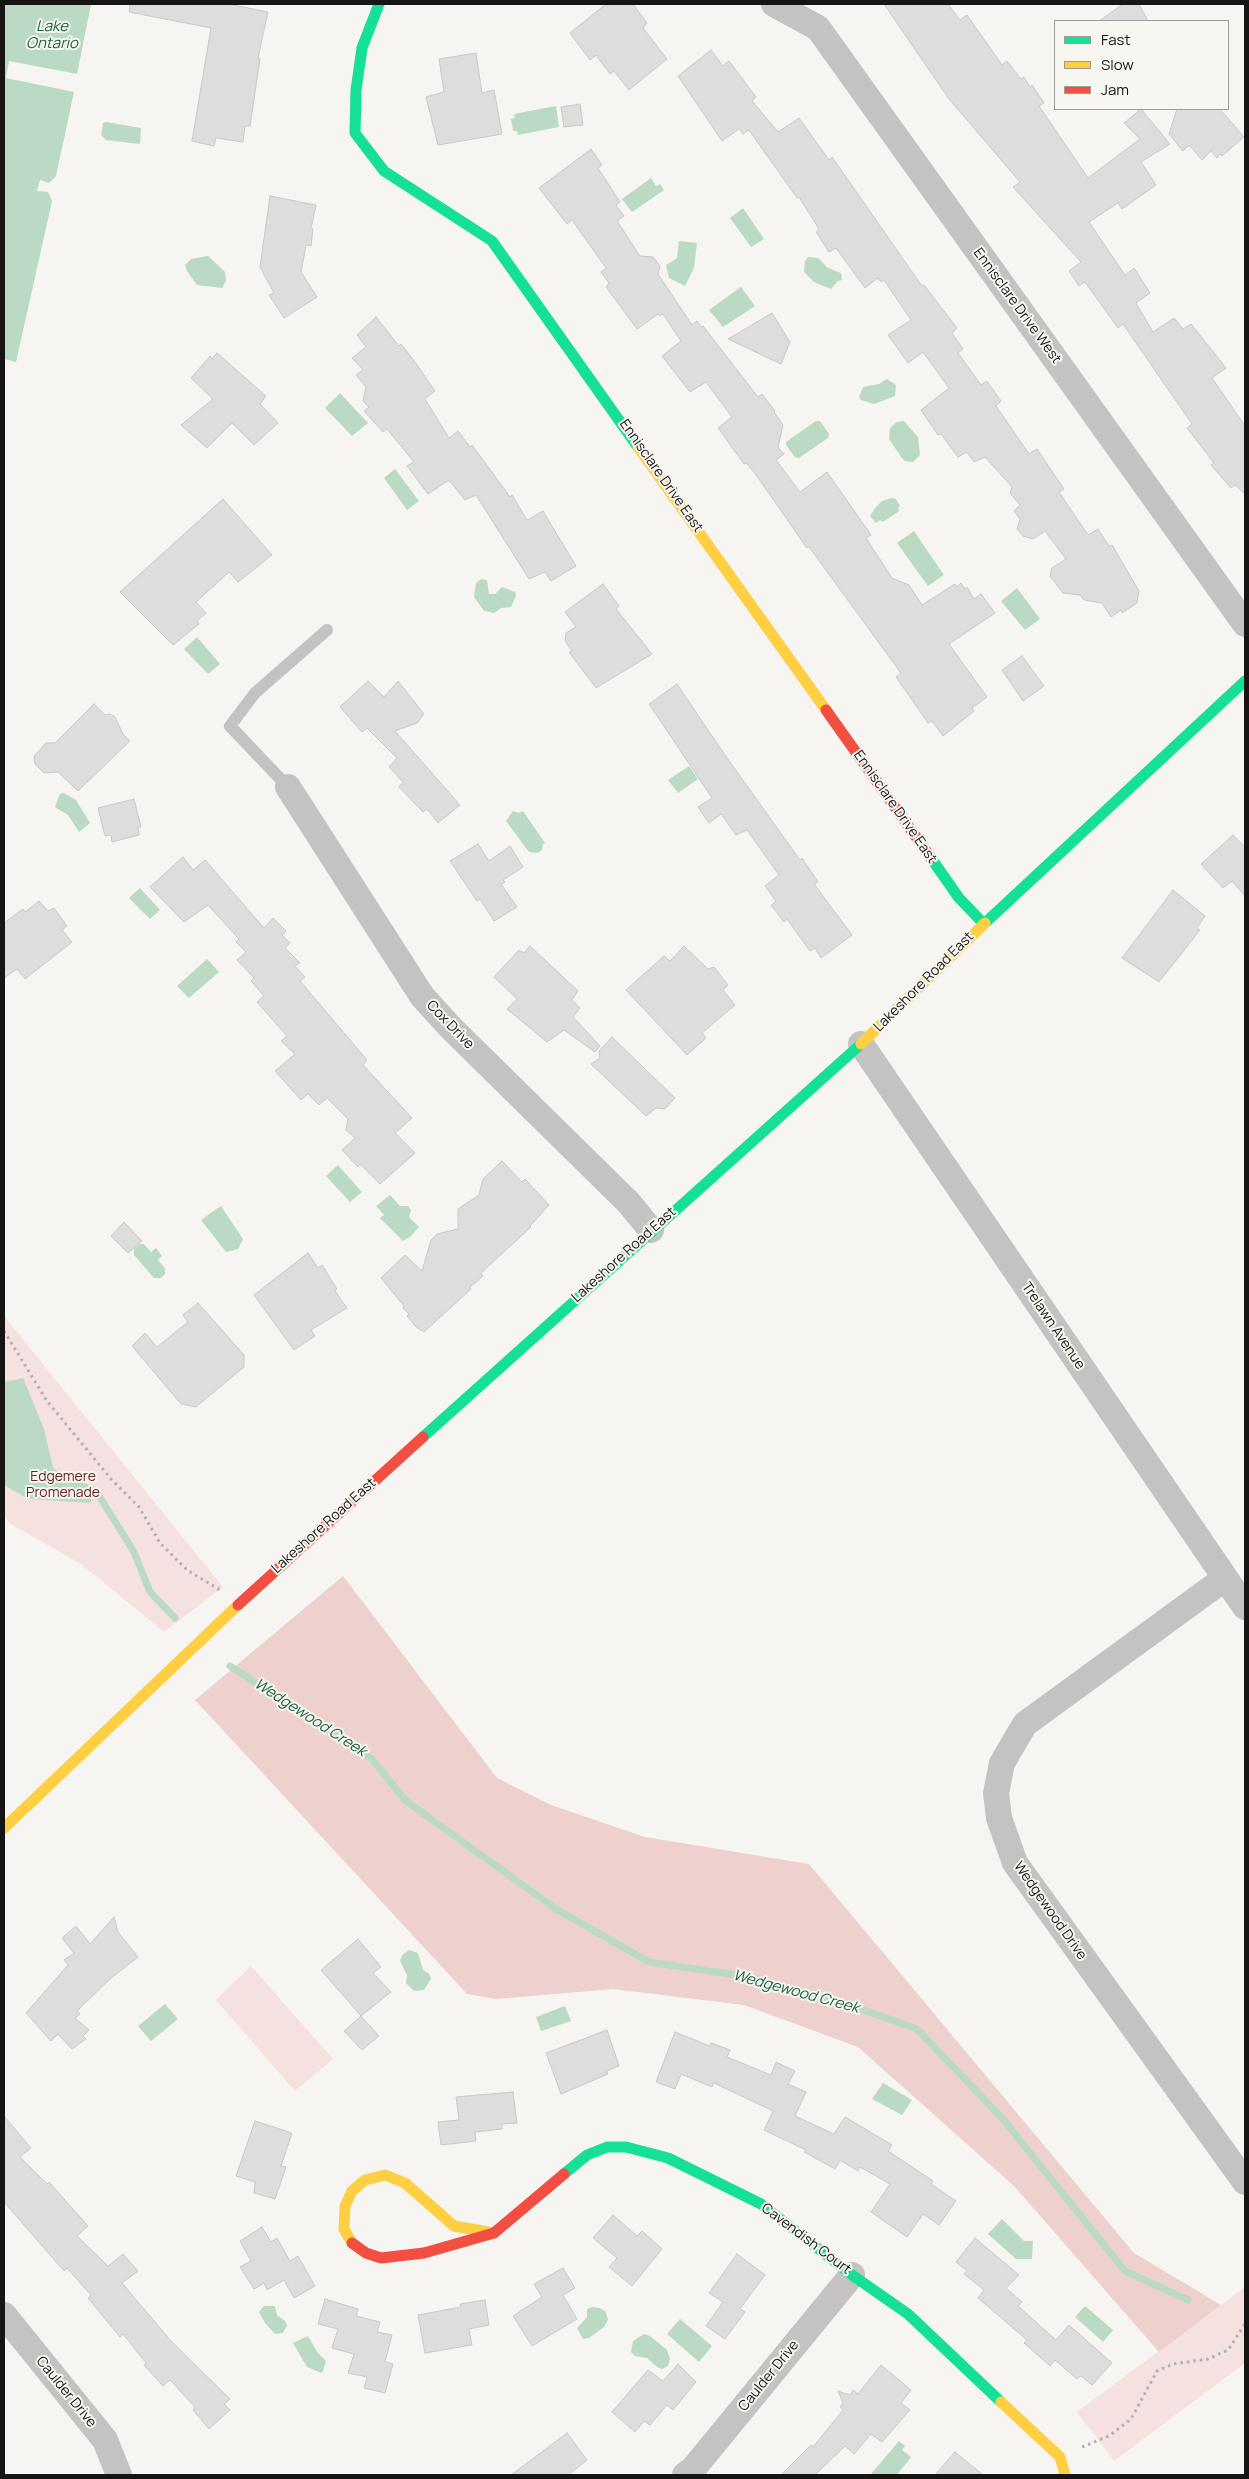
<!DOCTYPE html>
<html>
<head>
<meta charset="utf-8">
<style>
	body { margin:0 }
	#map { position:relative; width:1249px; height:2479px; overflow:hidden; background:#f6f5f2; font-family:Manrope,sans-serif }
	canvas { display:block }
	.frame { position:absolute; inset:0; border:5px solid #161513; pointer-events:none }
	.legend { position:absolute; left:1054px; top:20px; width:175px; height:90px; box-sizing:border-box; background:#f8f6f0; border:1px solid #9e9c98; margin:0; padding:6px 9px; list-style:none; font-size:15px; color:#161513 }
	.legend li { display:flex; align-items:center; gap:10px; height:25px }
	.legend b { width:25px; border:1px solid #9e9c98 }
</style>
</head>
<body>
<div id="map">
<canvas width="1249" height="2479"></canvas>
<div class="frame"></div>
<ul class="legend">
<li><b style="height:6px;background:#16e098"></b>Fast</li>
<li><b style="height:6px;background:#ffcf43"></b>Slow</li>
<li><b style="height:6px;background:#f24e42"></b>Jam</li>
</ul>
</div>
<script>
const context = document.querySelector('canvas').getContext('2d');
context.lineJoin = 'round';
function fillPath(path, color) {
  context.fillStyle = color;
  context.fill(path, 'evenodd');
}
function toPath(rows) {
  const path = new Path2D();
  for (const r of rows) {
    path.moveTo(r[0], r[1]);
    for (let i = 2; i < r.length; i += 2) path.lineTo(r[i], r[i + 1]);
  }
  return path;
}
function stroke(path, color, width, dash) {
  context.strokeStyle = color;
  context.lineWidth = width;
  context.lineCap = dash ? 'butt' : 'round';
  context.setLineDash(dash || []);
  context.stroke(path);
}
function write(font, color, halo, rows, align = 'center') {
  context.font = font + ' Manrope,sans-serif';
  context.lineWidth = 4;
  context.setLineDash([]);
  context.textBaseline = 'middle';
  context.strokeStyle = halo;
  context.fillStyle = color;
  for (const [text, x, y, turn = 0] of rows) {
    context.save();
    context.translate(x, y);
    context.rotate((+turn || 0) * Math.PI / 180);
    context.textAlign = isNaN(turn) ? turn : align;
    if (halo) context.strokeText(text, 0, 0);
    context.fillText(text, 0, 0);
    context.restore();
  }
}
fillPath(toPath([
	[4,1316,223,1587,164,1632,81,1564,9,1523,4,1515],
	[251,1966,333,2059,295,2091,216,2000],
	[1245,2287,1245,2363,1114,2461,1077,2412]
]), '#f5e2e0');
fillPath(toPath([
	[343,1576,497,1778,551,1805,645,1837,809,1864,1134,2253,1221,2305,1159,2352,1014,2186,858,2047,744,2005,613,1989,496,1999,467,1994,195,1700]
]), '#eed1ce');
fillPath(toPath([
	[4,4,91,4,77,74,9,61,6,78,74,92,56,176,49,183,40,180,37,191,48,192,52,201,16,362,4,359],
	[556,106,559,127,518,135,517,131,513,131,511,119,515,118,514,114],
	[106,122,141,128,140,144,106,140,101,135,103,123],
	[651,178,656,186,660,184,664,190,632,212,622,199],
	[743,208,764,239,751,247,730,218],
	[679,241,697,243,694,268,685,286,669,278,666,265,677,258],
	[208,256,225,272,226,281,222,288,197,285,187,271,185,265,191,259],
	[808,257,818,258,828,268,841,273,842,280,838,281,831,289,814,282,804,272,805,261],
	[741,287,755,306,723,327,709,310],
	[887,379,896,385,895,396,874,404,861,400,859,397,863,387,879,384],
	[340,393,368,423,352,436,325,408],
	[816,421,820,421,829,434,828,438,799,458,795,457,786,445,786,442],
	[904,421,918,437,920,455,913,462,905,461,902,458,889,439,890,428,897,422],
	[395,469,419,501,407,510,384,478],
	[892,498,896,499,900,506,898,508,899,511,883,522,880,520,876,523,870,516,875,508,882,501],
	[914,531,944,575,928,586,897,543],
	[481,579,487,580,489,594,495,594,502,587,515,592,516,596,511,607,501,608,494,613,484,611,474,597,476,583],
	[1017,588,1040,619,1025,630,1001,601],
	[197,637,220,664,208,674,184,649],
	[689,766,698,779,678,793,668,780],
	[64,793,76,800,90,823,79,832,68,815,55,807,60,794],
	[513,811,519,813,523,811,545,843,543,844,542,850,537,853,529,852,506,821],
	[140,888,160,910,150,919,129,898],
	[207,959,219,972,189,998,177,986],
	[338,1165,362,1192,350,1202,326,1176],
	[390,1195,400,1206,408,1206,411,1210,409,1217,419,1227,410,1237,403,1241,380,1218,384,1215,376,1206],
	[221,1206,243,1239,238,1249,226,1252,201,1220],
	[139,1244,144,1244,151,1252,156,1248,162,1256,158,1260,165,1268,165,1274,161,1278,154,1278,134,1255,134,1249],
	[23,1378,44,1429,53,1468,70,1478,98,1488,90,1503,28,1499,4,1485,4,1382],
	[409,1950,418,1953,423,1970,429,1974,431,1979,424,1990,414,1991,406,1983,407,1975,400,1961,402,1955],
	[165,2004,178,2019,151,2041,138,2026],
	[565,2006,571,2021,541,2031,536,2017],
	[883,2083,912,2100,902,2115,872,2099],
	[1002,2219,1024,2241,1033,2241,1032,2259,1016,2259,988,2234],
	[264,2306,275,2306,277,2315,285,2321,287,2325,283,2333,275,2334,265,2323,259,2312],
	[1085,2306,1113,2330,1103,2342,1075,2317],
	[593,2307,600,2308,606,2312,608,2320,604,2327,589,2338,583,2339,577,2328,587,2317,587,2309],
	[680,2319,712,2346,699,2362,667,2334],
	[644,2334,650,2336,667,2350,670,2359,668,2366,662,2369,657,2367,647,2358,635,2356,631,2352,633,2341],
	[308,2336,318,2353,326,2361,322,2373,307,2367,293,2343],
	[899,2441,905,2446,902,2450,911,2457,897,2475,873,2475,871,2474]
]), '#badac6');
stroke(toPath([
	[87,1489,96,1491,134,1552,150,1592,175,1618],
	[230,1666,371,1758,406,1801,556,1909,649,1962,750,1977,847,2004,917,2029,1002,2118,1125,2271,1188,2300]
]), '#badac6', 7);
const building = toPath([
	[130,4,228,4,268,12,258,58,260,59,250,126,245,126,243,142,216,138,214,146,192,141,211,28,129,12,130,4],
	[606,4,633,4,647,23,643,28,667,59,629,90,614,71,610,74,596,55,590,60,570,33,606,4],
	[884,4,948,4,960,20,967,15,1002,65,1007,61,1021,79,1024,77,1030,87,1032,85,1044,103,1039,106,1088,178,1140,139,1124,123,1141,109,1170,144,1141,162,1156,185,1122,209,1118,203,1089,222,1125,275,1134,268,1150,293,1136,303,1153,332,1174,318,1183,329,1191,324,1226,368,1212,378,1245,426,1245,494,1235,485,1231,488,1211,465,1214,463,1187,428,1192,424,1123,324,1118,328,1085,282,1079,286,1069,271,1081,262,1013,187,1020,182,949,99,884,4],
	[1123,4,1139,4,1148,21,1099,21,1123,4],
	[711,50,723,66,729,61,756,97,752,101,778,132,799,118,829,160,832,157,922,286,924,285,957,328,952,333,963,349,958,353,981,385,987,381,1001,401,996,406,1029,454,1037,449,1064,489,1059,492,1088,535,1098,529,1109,546,1112,545,1139,591,1137,603,1122,613,1121,610,1111,617,1102,603,1084,600,1080,595,1063,593,1050,576,1052,568,1066,559,1045,531,1033,539,1023,536,1017,529,1020,519,1014,511,1020,505,1010,493,1012,487,985,457,974,462,967,452,958,457,941,434,938,435,921,410,949,388,923,352,908,363,888,335,911,320,884,280,881,282,878,278,865,288,836,248,829,252,816,232,819,229,799,197,797,198,749,130,743,134,739,129,722,141,678,76,711,50],
	[476,53,482,93,494,90,502,134,438,145,426,97,444,92,439,59,476,53],
	[580,104,583,125,564,127,561,107,580,104],
	[1177,109,1220,109,1244,137,1222,156,1220,154,1217,158,1211,151,1202,160,1189,145,1183,151,1169,134,1177,109],
	[591,149,602,165,598,168,620,202,616,205,624,216,617,221,640,256,653,257,660,266,658,274,692,325,697,321,701,327,703,326,758,397,762,394,775,411,774,412,783,425,778,447,784,454,776,460,800,492,827,472,871,535,866,538,892,578,909,585,922,605,955,584,957,587,961,583,965,589,967,587,974,599,981,594,995,613,949,644,987,697,972,708,974,711,943,736,932,721,928,723,896,677,901,673,809,547,807,548,754,472,746,463,744,464,718,428,732,417,706,382,690,392,662,356,681,341,663,314,660,316,658,314,637,329,606,287,609,283,601,272,606,268,572,220,567,224,539,188,591,149],
	[270,196,316,205,311,228,313,229,311,246,306,245,301,272,317,297,284,318,269,295,274,293,260,267,270,196],
	[772,313,790,342,781,364,728,339,772,313],
	[376,317,399,346,401,344,415,362,435,391,425,399,449,438,458,431,470,447,472,445,510,497,512,495,527,520,543,511,576,566,551,581,545,572,529,579,476,495,465,500,449,480,428,494,407,466,414,462,387,429,383,432,364,411,369,407,363,401,366,387,356,375,363,370,352,358,366,347,357,335,376,317],
	[217,353,266,396,260,404,278,423,254,445,232,423,207,448,181,425,213,399,191,378,210,356,212,359,217,353],
	[223,499,272,555,238,582,229,572,196,602,206,613,197,621,199,624,173,645,120,592,223,499],
	[603,584,619,606,616,609,652,654,596,688,569,652,572,651,565,641,566,633,576,627,565,612,603,584],
	[1022,656,1044,686,1023,701,1002,670,1022,656],
	[368,681,384,697,398,681,424,714,417,723,395,731,460,805,438,823,427,809,423,812,399,787,403,782,389,767,397,758,367,728,362,732,340,707,368,681],
	[677,684,725,755,800,860,802,858,818,882,814,884,852,935,821,958,815,948,810,951,787,919,784,922,771,905,776,901,765,886,779,875,747,830,736,835,721,814,709,823,698,807,712,798,649,704,677,684],
	[94,704,105,715,110,714,115,717,123,734,130,741,78,791,58,772,44,773,35,764,34,756,46,743,55,743,94,704],
	[134,799,141,827,138,827,139,835,112,842,111,835,105,836,98,808,134,799],
	[1233,835,1245,847,1245,896,1232,881,1223,888,1201,864,1233,835],
	[478,844,489,861,510,846,523,867,503,880,505,882,501,884,517,907,494,921,480,899,477,901,450,861,478,844],
	[183,857,193,870,205,860,264,928,273,918,286,931,282,935,290,943,285,948,300,963,295,966,305,977,300,981,367,1060,363,1065,412,1118,395,1133,415,1153,380,1184,360,1164,358,1167,342,1150,355,1138,346,1130,348,1119,327,1098,319,1105,308,1094,301,1100,275,1071,295,1054,281,1041,287,1036,257,1002,264,996,251,981,254,978,237,960,246,952,236,942,239,939,208,905,184,922,150,887,183,857],
	[1173,890,1205,916,1197,928,1200,930,1159,982,1122,958,1173,890],
	[39,901,48,911,54,908,67,926,62,930,72,942,25,979,17,969,4,978,4,923,23,909,25,912,39,901],
	[530,946,578,991,572,1000,580,1008,573,1017,600,1046,595,1052,564,1030,547,1042,507,1009,517,999,494,977,519,950,524,953,530,946],
	[684,946,708,969,714,967,728,985,723,990,735,1005,702,1033,706,1038,687,1055,626,990,664,956,670,961,684,946],
	[612,1037,675,1098,665,1109,656,1108,646,1116,591,1064,600,1058,599,1051,612,1037],
	[502,1161,522,1182,525,1179,549,1205,530,1226,531,1227,481,1273,483,1276,470,1287,471,1289,424,1332,416,1327,407,1316,409,1314,403,1308,404,1306,381,1278,405,1255,422,1271,431,1240,437,1234,458,1229,458,1209,479,1195,483,1179,502,1161],
	[124,1222,142,1241,128,1253,111,1236,124,1222],
	[308,1253,318,1268,322,1265,337,1289,335,1291,347,1308,311,1330,315,1336,294,1350,254,1295,308,1253],
	[198,1303,244,1355,244,1367,196,1407,181,1404,132,1346,145,1333,157,1347,188,1322,183,1315,198,1303],
	[114,1917,118,1932,138,1957,111,1978,77,2011,80,2014,75,2018,89,2030,83,2036,86,2039,72,2049,58,2034,51,2041,26,2013,68,1965,64,1960,74,1953,62,1938,76,1926,90,1944,114,1917],
	[358,1939,381,1967,373,1973,391,1992,361,2016,321,1970,358,1939],
	[361,2016,379,2036,362,2050,344,2031,361,2016],
	[607,2030,619,2066,607,2071,608,2074,561,2094,546,2053,607,2030],
	[675,2032,710,2046,711,2043,730,2050,727,2057,771,2075,776,2062,795,2071,788,2084,806,2092,795,2116,834,2134,845,2117,892,2145,888,2151,933,2181,931,2184,956,2201,939,2225,923,2214,907,2237,871,2212,890,2184,860,2167,858,2171,840,2160,835,2169,804,2152,806,2150,764,2130,773,2111,714,2083,712,2087,681,2074,675,2089,656,2082,675,2032],
	[513,2092,517,2123,502,2124,502,2129,475,2132,476,2141,441,2145,438,2122,459,2120,456,2097,513,2092],
	[4,2116,31,2148,20,2157,47,2184,49,2182,88,2226,77,2236,108,2266,123,2254,138,2271,122,2283,171,2341,230,2399,224,2404,230,2410,209,2429,193,2410,195,2407,170,2380,163,2386,144,2365,146,2363,123,2334,120,2337,88,2298,91,2295,67,2268,64,2271,4,2202,4,2116],
	[255,2121,292,2133,281,2166,286,2167,275,2199,254,2193,255,2182,236,2176,255,2121],
	[613,2215,637,2236,642,2231,662,2249,632,2286,609,2267,617,2258,593,2238,613,2215],
	[262,2227,271,2242,277,2238,290,2261,298,2256,315,2286,294,2298,284,2280,267,2290,264,2283,254,2289,240,2267,251,2261,240,2241,262,2227],
	[975,2238,1019,2275,1006,2288,1022,2302,1018,2306,1056,2340,1069,2325,1112,2363,1092,2385,1081,2376,1077,2379,1055,2360,1050,2366,1024,2343,1027,2340,978,2298,984,2290,964,2274,967,2271,956,2262,975,2238],
	[737,2254,765,2275,740,2309,745,2312,725,2339,706,2326,723,2302,709,2293,737,2254],
	[563,2268,575,2288,563,2295,577,2319,532,2346,513,2316,542,2297,534,2284,563,2268],
	[325,2299,358,2309,356,2316,380,2322,377,2332,392,2335,385,2362,393,2364,385,2393,364,2388,367,2377,348,2373,354,2354,332,2348,338,2329,318,2324,325,2299],
	[485,2300,489,2325,469,2329,472,2345,425,2353,418,2315,461,2307,460,2304,485,2300],
	[678,2364,696,2382,673,2410,667,2405,650,2425,644,2421,635,2432,612,2412,648,2370,663,2381,678,2364],
	[881,2365,911,2390,901,2403,910,2410,882,2442,871,2434,854,2454,845,2446,815,2475,781,2475,811,2445,813,2447,843,2410,840,2407,843,2403,838,2391,850,2395,853,2390,858,2394,881,2365],
	[567,2433,587,2460,568,2475,511,2475,567,2433],
	[955,2452,983,2475,935,2475,955,2452]
]);
fillPath(building, '#dddddb');
stroke(building, '#c9c8c7', 1);
stroke(toPath([
	[4,1331,47,1401,111,1479,139,1507,160,1543,187,1570,220,1590],
	[1082,2447,1109,2436,1131,2419,1157,2371,1173,2364,1208,2359,1228,2350,1245,2324]
]), '#b1b1b0', 3, [2.5, 4]);
stroke(toPath([
	[288,787,230,726,255,693,327,630]
]), '#c4c3c2', 12);
stroke(toPath([
	[774,4,818,28,1245,624],
	[288,787,422,996,451,1028,629,1203,651,1230],
	[861,1044,1245,1607],
	[1224,1579,1025,1724,1002,1763,996,1793,999,1818,1015,1863,1245,2182],
	[4,2315,105,2440,119,2475],
	[685,2475,693,2469,852,2275]
]), '#c4c3c2', 26);
stroke(toPath([
	[379,4,362,48,356,90,355,133,384,171,492,241,638,447],
	[931,858,959,898,984,924],
	[985,923,1245,681],
	[423,1437,861,1044],
	[564,2174,587,2155,607,2147,626,2147,668,2158,761,2204,852,2275,908,2314,1001,2402]
]), '#16e098', 11);
stroke(toPath([
	[638,447,826,710],
	[861,1044,985,923],
	[4,1828,238,1605],
	[352,2243,344,2229,345,2206,352,2191,365,2180,385,2175,405,2183,454,2226,494,2233],
	[1001,2402,1060,2457,1065,2475]
]), '#ffcf43', 11);
stroke(toPath([
	[826,710,931,858],
	[238,1605,423,1437],
	[352,2243,366,2253,381,2258,424,2253,494,2233,564,2174]
]), '#f24e42', 11);
write('14px', '#161513', '#f8f6f0', [
	["Ennisclare Drive West",1017,306,54],
	["Ennisclare Drive East",661,476,55],
	["Ennisclare Drive East",895,807,55],
	["Lakeshore Road East",924,982,-45],
	["Cox Drive",450,1025,46],
	["Lakeshore Road East",624,1255,-42],
	["Trelawn Avenue",1053,1326,56],
	["Lakeshore Road East",324,1526,-42],
	["Wedgewood Drive",1050,1911,55],
	["Cavendish Court",806,2239,37],
	["Caulder Drive",769,2376,-51],
	["Caulder Drive",66,2392,51]
]);
write('14px', '#632525', '#f8f6f0', [
	["Edgemere",63,1477],
	["Promenade",63,1493]
]);
write('italic 15px', '#19613f', '#f8f6f0', [
	["Lake",52,27],
	["Ontario",52,44],
	["Wedgewood Creek",310,1718,33],
	["Wedgewood Creek",796,1992,15]
]);
</script>
</body>
</html>
